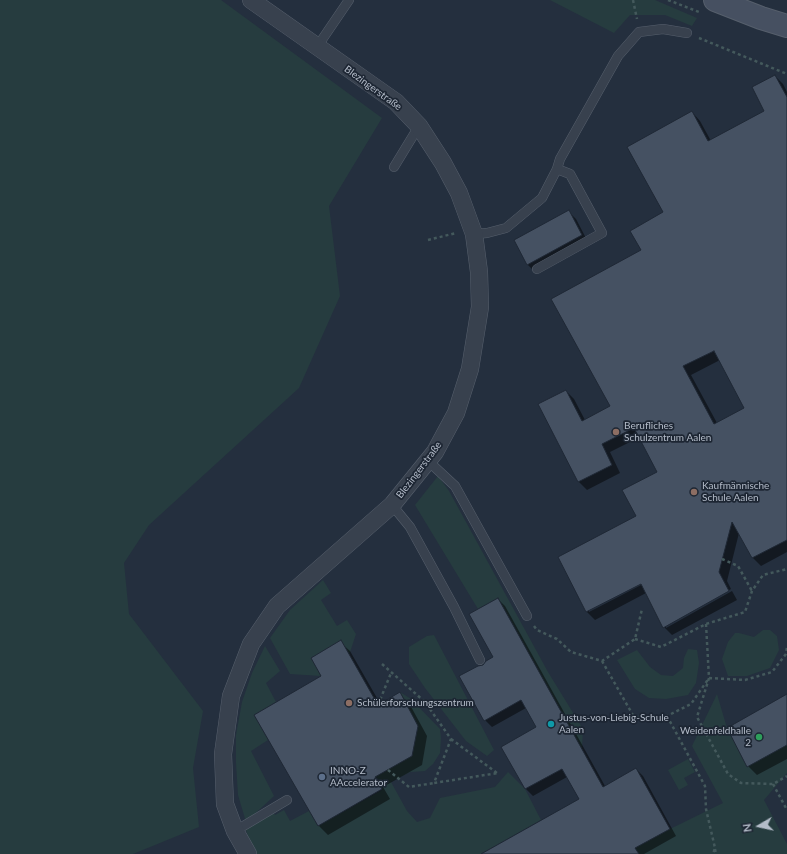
<!DOCTYPE html>
<html>
<head>
<meta charset="utf-8">
<style>
	body { margin:0 }
	#map { position:relative; width:787px; height:854px; overflow:hidden; background:#242f3e; font-family:Lato,sans-serif }
	canvas { display:block }
	.north { position:absolute; left:739px; top:806px; width:40px; height:40px; -webkit-text-stroke:3px #1d2633; paint-order:stroke; rotate:261deg; font-size:11px; font-weight:700; line-height:16px; text-align:center; color:#b4bcc9 }
	.north::after { content:''; display:block; margin:auto; width:14px; height:18px; background:#b4bcc9; clip-path:polygon(50% 0,100% 100%,50% 72%,0 100%) }
</style>
</head>
<body>
<div id="map">
<canvas width="787" height="854"></canvas>
<div class="north">N</div>
</div>
<script>
const context = document.querySelector('canvas').getContext('2d');
context.lineJoin = 'round';
function fillPath(path, color) {
  context.fillStyle = color;
  context.fill(path, 'evenodd');
}
function toPath(rows) {
  const path = new Path2D();
  for (const r of rows) {
    path.moveTo(r[0], r[1]);
    for (let i = 2; i < r.length; i += 2) path.lineTo(r[i], r[i + 1]);
  }
  return path;
}
function stroke(path, color, width, dash) {
  context.strokeStyle = color;
  context.lineWidth = width;
  context.lineCap = dash ? 'butt' : 'round';
  context.setLineDash(dash || []);
  context.stroke(path);
}
function write(font, color, halo, rows, align = 'center') {
  context.font = font + ' Lato,sans-serif';
  context.lineWidth = 3.5;
  context.setLineDash([]);
  context.textBaseline = 'middle';
  context.strokeStyle = halo;
  context.fillStyle = color;
  for (const [text, x, y, turn = 0] of rows) {
    context.save();
    context.translate(x, y);
    context.rotate((+turn || 0) * Math.PI / 180);
    context.textAlign = isNaN(turn) ? turn : align;
    if (halo) context.strokeText(text, 0, 0);
    context.fillText(text, 0, 0);
    context.restore();
  }
}
fillPath(toPath([
	[0,0,221,0,382,118,329,206,340,296,299,388,149,525,124,563,129,614,203,711,193,768,199,827,133,854,0,854],
	[550,0,655,0,697,18,692,26,665,15,630,15,614,33],
	[438,476,449,491,548,672,583,729,582,749,498,598,478,609,415,505],
	[323,580,331,593,321,600,337,626,347,620,356,634,349,655,340,641,311,658,321,676,290,674,270,638,290,610],
	[763,630,770,630,777,636,779,650,770,668,747,676,728,676,722,659,728,642,735,633,739,633,754,637],
	[434,635,494,750,487,756,466,741,425,688,409,664,409,647,427,636],
	[265,646,280,671,266,683,276,702,254,715,268,740,251,751,274,796,246,822,238,795,236,763,236,735,242,702,252,673],
	[688,649,697,650,699,663,696,683,688,695,666,699,649,698,635,689,617,660,637,650,650,667,661,675,673,676,683,668,684,658],
	[400,692,411,699,440,729,441,738,440,753,433,764,425,771,410,772,391,782,407,811,417,822,430,818,440,798,495,787,508,772,525,789,541,820,481,854,254,854,245,827,271,809,275,815,284,810,290,821,309,811,318,826,382,790,375,777,412,756,418,726],
	[717,694,727,728,747,766,787,745,787,773,764,800,787,844,787,854,639,854,635,848,670,829,723,803,692,746],
	[688,759,695,772,684,778,688,785,679,790,668,770]
]), '#263c3f');
fillPath(toPath([
	[775,76,783,84,787,92,787,552,761,566,753,558,739,533,727,581,731,589,666,625,666,628,732,591,737,600,672,635,664,627,646,593,595,620,587,612,559,558,637,517,658,473,640,437,610,452,620,473,587,490,579,482,540,405,566,391,574,399,585,420,611,406,642,250,665,213,692,112,700,121,711,141,766,112],
	[720,360,745,408,717,423,691,375],
	[644,581,645,583,589,612,589,610],
	[569,212,576,219,588,242,534,271,527,264],
	[498,599,505,606,605,786,636,769,643,776,676,836,644,854,483,854,580,799,567,777,533,796,526,789,503,747,537,728,526,708,492,727,485,720,484,666,494,658],
	[340,642,350,651,381,705,399,694,409,703,427,736,422,765,383,787,390,799,328,835,319,826,255,715,322,676],
	[787,695,787,759,757,775,748,766]
]), '#0007');
const building = toPath([
	[775,75,787,97,787,540,752,558,732,522,719,572,729,591,663,628,641,584,586,612,558,557,636,516,622,490,657,472,634,428,602,444,612,465,578,482,538,404,566,390,582,421,610,406,551,299,641,250,630,231,663,212,627,147,692,111,708,141,764,111,752,87,775,75],
	[714,351,744,408,714,424,683,366,714,351],
	[569,210,582,235,527,265,514,240,569,210],
	[498,598,603,787,636,768,670,829,635,848,639,854,481,854,579,799,562,769,525,789,501,747,536,727,521,700,484,721,459,676,478,666,483,665,486,661,493,657,469,614,498,598],
	[341,640,378,705,400,692,418,726,412,756,375,777,382,789,318,826,254,715,321,676,311,658,341,640],
	[787,694,787,745,747,767,727,728,787,694]
]);
fillPath(building, '#455162');
stroke(building, '#1f2835', 1);
const lane = toPath([
	[317,47,349,0],
	[394,167,419,126],
	[474,234,487,233,506,228,542,198,557,169,560,159,618,56,639,32,663,29,687,33],
	[537,269,602,233,570,174,557,169],
	[427,460,455,486,527,616],
	[392,505,410,527,454,607,480,660],
	[235,831,287,800]
]);
const street = toPath([
	[248,854,235,831,225,804,223,754,231,696,251,644,277,606,392,505,435,452,456,413,470,369,480,307,479,272,474,234,459,193,443,163,419,126,396,102,251,0]
]);
const secondary = toPath([
	[715,0,761,18,787,26]
]);
stroke(lane, '#565f6c', 10);
stroke(street, '#565f6c', 18);
stroke(secondary, '#565f6c', 24);
stroke(toPath([
	[633,0,637,19],
	[668,0,699,12],
	[699,38,787,74],
	[428,240,456,233],
	[722,559,738,566,752,591],
	[706,624,709,678,697,717,728,774,741,783,773,784,787,776],
	[534,626,537,630,557,639,571,652,602,661,635,639,642,609],
	[635,639,661,647,706,624,745,612,752,591,763,575,787,569],
	[602,661,634,717,667,716,691,704,709,678,745,680,772,672,786,654,787,647],
	[382,664,425,702,451,739,434,783,498,773],
	[378,705,391,673],
	[667,716,705,786,706,809,715,848,713,854],
	[451,739,497,773],
	[388,770,409,787,434,783],
	[773,784,787,810],
	[715,849,716,854]
]), '#44595c', 2.5, [3, 3]);
stroke(lane, '#38414e', 9);
stroke(street, '#38414e', 17);
stroke(secondary, '#465061', 22);
for (const [x, y, r, color] of [
	[616,432,4,"#8d6e63"],
	[694,492,4,"#8d6e63"],
	[349,703,4,"#8d6e63"],
	[551,724,4,"#0f9aa8"],
	[759,737,4,"#2e9e5b"],
	[322,777,4,"#5c6f8a"]
]) {
  const dot = new Path2D();
  dot.arc(x, y, r, 0, 2 * Math.PI);
  context.fillStyle = color;
  context.fill(dot);
  stroke(dot, '#1d2633', 1.5);
}
write('10px', '#b4bcc9', '#1d2633', [
	["Blezingerstraße",373,88,36],
	["Blezingerstraße",419,470,-53]
]);
write('10px', '#b4bcc9', '#1d2633', [
	["Berufliches",624,426],
	["Schulzentrum Aalen",624,438],
	["Kaufmännische",702,486],
	["Schule Aalen",702,498],
	["Schülerforschungszentrum",357,703],
	["Justus-von-Liebig-Schule",559,718],
	["Aalen",559,730],
	["Weidenfeldhalle",751,731,"right"],
	["2",751,743,"right"],
	["INNO-Z",330,771],
	["AAccelerator",330,783]
], 'left');
</script>
</body>
</html>
